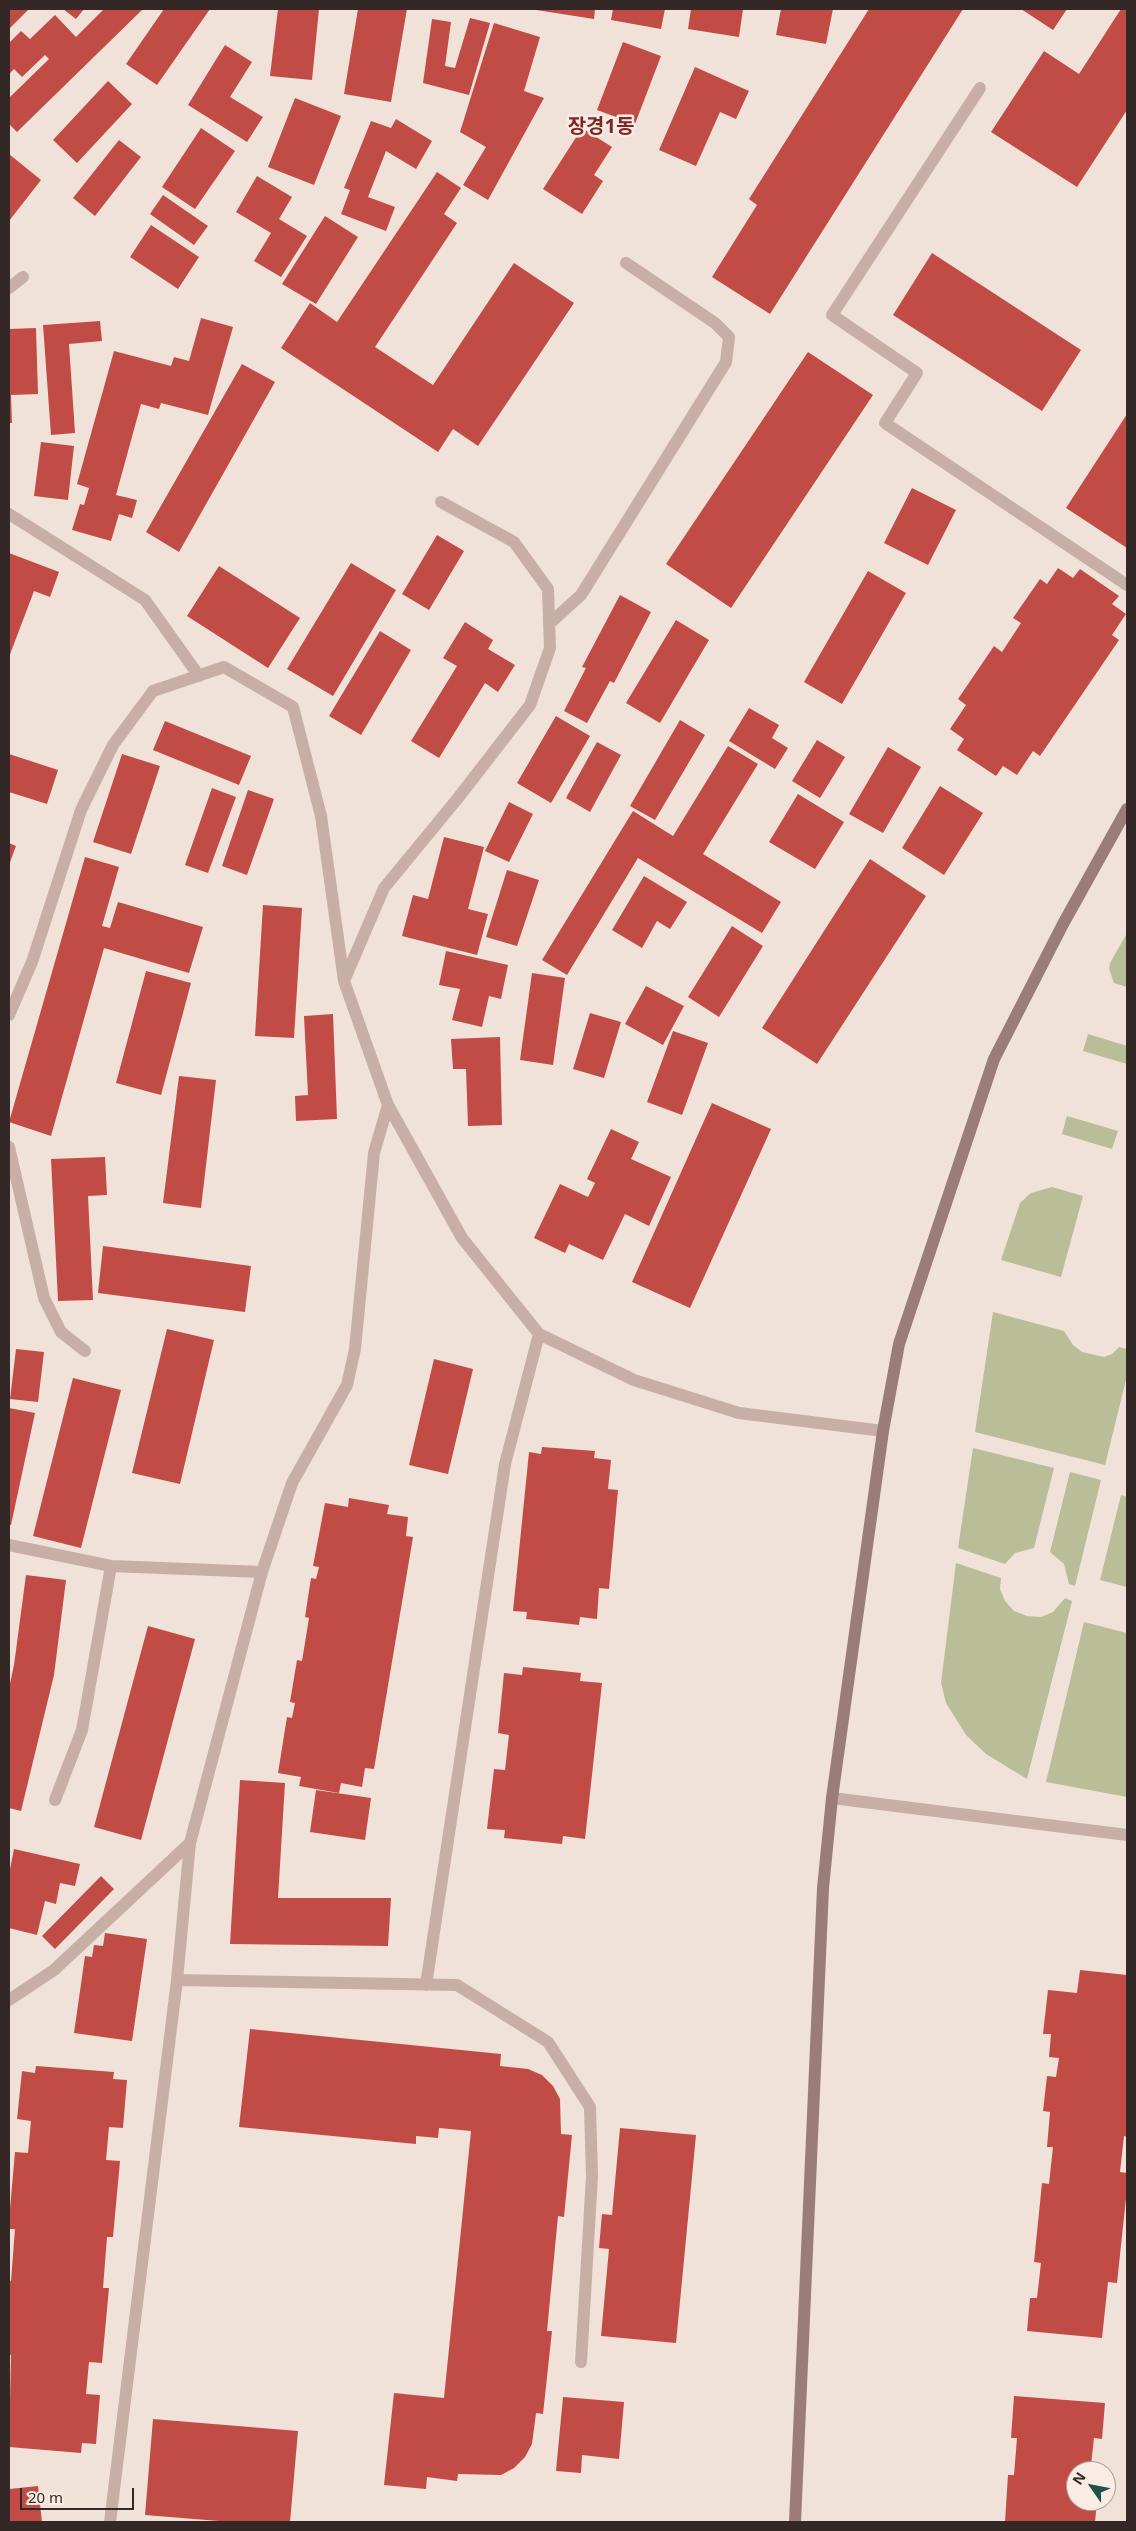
<!DOCTYPE html>
<html>
<head>
<meta charset="utf-8">
<style>
	body { margin:0 }
	#map { position:relative; width:1136px; height:2531px; overflow:hidden; background:#f0e1d9; font-family:"Noto Sans",sans-serif }
	canvas { display:block }
	.frame { position:absolute; inset:0; border:10px solid #332826; pointer-events:none }
	.north { position:absolute; left:1066px; top:2461px; width:50px; height:50px; box-sizing:border-box; background:#f8ece5; border:1px solid #a99e99; border-radius:50%; rotate:303deg; font-size:14px; font-weight:700; line-height:20px; text-align:center; color:#332826 }
	.north::after { content:''; display:block; margin:auto; width:18px; height:22px; background:#1e534d; clip-path:polygon(50% 0,100% 100%,50% 72%,0 100%) }
	.scale { position:absolute; left:20px; top:2488px; width:114px; height:22px; box-sizing:border-box; border:2px solid #332826; border-top:0; padding-left:6px; font-size:15px; line-height:18px; white-space:nowrap; color:#332826; -webkit-text-stroke:4px #f8ece5; paint-order:stroke }
</style>
</head>
<body>
<div id="map">
<canvas width="1136" height="2531"></canvas>
<div class="frame"></div>
<div class="north">N</div>
<div class="scale">20 m</div>
</div>
<script>
const context = document.querySelector('canvas').getContext('2d');
context.lineJoin = 'round';
function fillPath(path, color) {
  context.fillStyle = color;
  context.fill(path, 'evenodd');
}
function toPath(rows) {
  const path = new Path2D();
  for (const r of rows) {
    path.moveTo(r[0], r[1]);
    for (let i = 2; i < r.length; i += 2) path.lineTo(r[i], r[i + 1]);
  }
  return path;
}
function stroke(path, color, width, dash) {
  context.strokeStyle = color;
  context.lineWidth = width;
  context.lineCap = dash ? 'butt' : 'round';
  context.setLineDash(dash || []);
  context.stroke(path);
}
function write(font, color, halo, rows, align = 'center') {
  context.font = font + ' "Noto Sans","Noto Sans KR",sans-serif';
  context.lineWidth = 5;
  context.setLineDash([]);
  context.textBaseline = 'middle';
  context.strokeStyle = halo;
  context.fillStyle = color;
  for (const [text, x, y, turn = 0] of rows) {
    context.save();
    context.translate(x, y);
    context.rotate((+turn || 0) * Math.PI / 180);
    context.textAlign = isNaN(turn) ? turn : align;
    if (halo) context.strokeText(text, 0, 0);
    context.fillText(text, 0, 0);
    context.restore();
  }
}
fillPath(toPath([
	[1127,933,1127,987,1114,983,1109,969,1110,963],
	[1088,1034,1127,1046,1127,1064,1083,1051],
	[1067,1116,1118,1131,1112,1149,1062,1134],
	[1052,1187,1083,1196,1061,1277,1001,1260,1020,1203,1031,1193],
	[993,1312,1064,1331,1073,1345,1082,1352,1104,1357,1112,1354,1119,1347,1127,1349,1127,1376,1105,1465,975,1432],
	[973,1448,1054,1468,1034,1548,1015,1553,1005,1564,958,1548],
	[1070,1472,1101,1480,1075,1586,1069,1584,1064,1564,1050,1552],
	[1121,1495,1127,1497,1127,1587,1100,1580],
	[956,1563,1001,1578,1000,1589,1005,1601,1014,1611,1027,1616,1041,1617,1053,1612,1065,1598,1072,1601,1027,1779,986,1754,966,1735,946,1703,941,1683],
	[1084,1622,1127,1633,1127,1797,1046,1782]
]), '#b9be99');
fillPath(toPath([
	[9,9,29,9,9,29],
	[63,9,84,9,76,19],
	[104,9,143,9,17,132,9,124,9,98,49,59,45,55,22,77,14,69,9,74,9,43,21,31,30,39,55,15,76,37],
	[164,9,210,9,157,85,126,64],
	[278,9,319,9,312,80,270,76],
	[358,9,407,9,391,102,344,94],
	[530,9,595,9,594,19],
	[613,9,665,9,661,29,611,20],
	[691,9,743,9,739,37,688,29],
	[781,9,833,9,826,44,776,35],
	[869,9,963,9,770,314,712,277,757,205,749,199],
	[1021,9,1067,9,1053,30],
	[1121,9,1127,9,1127,110,1077,187,991,132,1044,51,1079,74],
	[470,18,490,23,469,95,423,83,432,19,451,22,445,66,455,68],
	[494,23,540,37,524,91,544,98,488,200,463,185,486,147,460,132],
	[623,42,661,56,635,124,597,110],
	[225,45,252,62,230,97,263,117,247,142,188,105],
	[695,67,749,91,736,119,720,112,696,166,659,150],
	[108,81,132,104,77,163,53,140],
	[295,98,341,116,314,185,268,167],
	[396,119,432,141,416,169,386,151,368,197,395,207,386,231,341,214,350,190,344,188,371,121,391,128],
	[201,128,235,151,195,209,162,187],
	[582,128,612,147,594,175,603,181,582,214,543,189],
	[119,140,141,157,95,216,73,198],
	[9,154,41,180,9,221],
	[437,172,461,188,444,214,457,223,375,347,433,385,514,263,574,303,478,446,453,429,438,452,281,348,310,303,337,322],
	[257,176,292,197,279,219,307,236,281,277,254,261,271,233,236,212],
	[163,195,208,226,194,245,150,214],
	[325,216,358,237,316,304,282,284],
	[151,225,199,257,178,289,130,257],
	[932,253,1081,350,1042,411,893,315],
	[201,318,233,327,208,415,161,403,159,409,141,404,116,495,137,500,132,518,119,514,111,541,72,530,80,504,84,505,89,488,77,484,114,351,171,366,174,357,189,361],
	[100,321,102,341,69,344,75,433,51,435,43,325],
	[36,328,38,394,11,395,12,423,9,423,9,329],
	[808,352,873,395,731,608,666,564],
	[242,364,275,382,179,552,146,532],
	[1127,414,1127,548,1066,508],
	[41,442,74,446,68,500,34,496],
	[912,488,956,510,928,565,884,543],
	[437,535,464,551,429,610,402,594],
	[9,553,59,572,50,597,34,591,9,657],
	[351,563,396,590,333,696,287,669],
	[219,566,300,618,268,668,187,616],
	[1058,568,1073,578,1080,569,1119,596,1112,604,1126,614,1112,635,1119,640,1040,756,1033,751,1017,775,1003,766,996,776,957,750,964,739,950,729,966,705,958,699,994,646,1002,652,1021,623,1013,618,1040,579,1047,584],
	[868,571,906,593,842,704,804,682],
	[620,595,651,612,614,683,610,681,587,723,564,711,586,668,582,667],
	[676,620,709,640,660,723,626,703],
	[465,622,493,640,488,649,515,665,498,692,485,683,439,758,411,741,457,666,443,658],
	[380,631,411,650,361,735,329,716],
	[749,708,779,725,772,738,788,748,775,769,729,741],
	[556,716,590,736,551,803,517,783],
	[680,720,705,735,655,820,630,806],
	[165,721,251,756,239,785,153,750],
	[817,740,845,757,820,798,792,781],
	[597,742,621,755,590,812,566,798],
	[728,746,758,764,703,854,781,902,762,933,638,858,567,975,542,960,633,811,673,836],
	[888,747,921,767,883,833,849,814],
	[9,754,58,770,47,804,9,792],
	[122,754,160,766,131,854,93,842],
	[940,786,983,813,944,875,902,848],
	[212,788,236,797,208,873,185,865],
	[248,790,274,799,247,875,222,866],
	[798,794,844,822,815,869,769,842],
	[509,802,533,814,509,862,485,851],
	[444,837,484,847,468,909,488,914,477,955,402,936,413,895,428,899],
	[9,843,16,846,9,865],
	[85,857,119,867,102,926,110,928,118,902,203,927,189,973,104,948,51,1136,9,1122],
	[870,859,926,896,817,1064,762,1028],
	[507,870,539,880,517,946,486,937],
	[644,876,687,902,670,929,657,921,642,948,612,930],
	[263,905,302,908,294,1038,255,1036],
	[732,926,763,946,719,1017,688,997],
	[446,951,508,965,501,999,489,996,482,1027,452,1020,460,989,439,985],
	[146,971,191,983,161,1095,116,1083],
	[532,973,565,978,553,1065,520,1060],
	[646,986,684,1006,663,1045,625,1024],
	[590,1013,621,1022,604,1078,573,1069],
	[333,1014,337,1119,296,1121,295,1096,308,1095,304,1016],
	[673,1031,708,1043,682,1115,647,1102],
	[500,1037,502,1125,468,1126,466,1069,453,1069,451,1039],
	[179,1076,216,1080,201,1208,163,1203],
	[712,1103,771,1129,690,1308,632,1282],
	[611,1129,639,1142,631,1159,671,1177,649,1226,625,1214,603,1260,569,1244,565,1253,534,1238,560,1184,588,1197,595,1183,587,1179],
	[105,1157,107,1195,88,1196,93,1300,58,1301,51,1159],
	[103,1246,251,1266,245,1312,98,1293],
	[167,1329,214,1340,180,1484,132,1473],
	[16,1349,44,1352,38,1402,10,1399],
	[434,1359,473,1369,448,1474,409,1465],
	[73,1378,121,1390,81,1548,33,1536],
	[9,1408,35,1413,11,1525,9,1525],
	[542,1447,595,1451,594,1458,611,1460,608,1489,618,1490,609,1589,599,1588,597,1619,580,1617,579,1625,526,1619,527,1612,513,1611,529,1452,541,1454],
	[349,1498,389,1505,387,1514,408,1517,406,1536,413,1537,374,1769,365,1768,362,1787,341,1783,339,1793,299,1786,301,1777,278,1773,287,1717,292,1718,295,1703,290,1702,297,1660,302,1661,309,1618,305,1617,311,1578,316,1579,319,1567,313,1566,325,1503,348,1507],
	[26,1575,66,1580,54,1675,21,1811,9,1808,9,1688,14,1665],
	[148,1626,195,1639,141,1840,94,1827],
	[523,1667,581,1673,580,1681,602,1683,585,1839,563,1836,562,1844,504,1838,505,1830,487,1829,494,1769,505,1770,509,1735,498,1733,504,1673,522,1675],
	[240,1780,285,1783,278,1898,391,1898,388,1946,230,1944],
	[316,1790,371,1798,365,1840,310,1832],
	[14,1849,80,1864,75,1886,60,1883,56,1904,45,1901,37,1935,9,1928,9,1874],
	[101,1876,114,1889,55,1949,42,1936],
	[105,1933,147,1939,132,2041,74,2033,85,1956,92,1957,94,1945,103,1946],
	[1080,1970,1127,1975,1127,2137,1124,2136,1120,2172,1127,2173,1127,2189,1117,2283,1108,2282,1102,2338,1027,2331,1030,2298,1037,2298,1041,2263,1034,2262,1042,2183,1049,2184,1053,2147,1047,2147,1050,2112,1043,2111,1047,2076,1056,2077,1059,2058,1049,2057,1051,2034,1043,2034,1048,1990,1077,1993],
	[250,2029,501,2054,500,2066,528,2069,542,2075,553,2086,560,2099,561,2134,572,2135,564,2217,558,2216,547,2331,552,2331,543,2414,536,2413,532,2444,525,2457,514,2468,501,2475,458,2474,457,2481,427,2477,426,2489,384,2485,394,2393,444,2398,471,2131,439,2128,438,2138,416,2136,416,2144,239,2127],
	[36,2066,114,2072,113,2079,127,2080,123,2128,109,2127,106,2160,120,2161,113,2237,107,2237,103,2288,109,2288,102,2363,89,2362,86,2394,100,2395,96,2444,82,2443,81,2453,9,2447,11,2355,9,2355,9,2280,11,2281,15,2229,9,2229,9,2220,15,2152,28,2153,31,2121,17,2119,22,2071,35,2073],
	[620,2128,696,2135,676,2343,601,2336,609,2249,599,2248,602,2214,612,2215],
	[1014,2396,1105,2403,1102,2439,1094,2438,1091,2465,1100,2465,1099,2471,1076,2471,1076,2501,1097,2501,1095,2522,1005,2522,1008,2475,1014,2475,1017,2438,1011,2438],
	[563,2397,624,2402,619,2459,582,2455,581,2473,556,2471],
	[153,2419,298,2431,290,2522,231,2522,145,2515],
	[38,2486,42,2522,9,2522,9,2489]
]), '#c14c45');
stroke(toPath([
	[9,2000,54,1970,190,1843]
]), '#c7afa5', 12);
stroke(toPath([
	[980,88,832,315,917,373,885,423,1127,585],
	[9,288,23,277],
	[9,514,145,600,199,676],
	[549,624,581,595,726,362,729,337,715,323,626,263],
	[344,981,384,888,458,798,530,705,550,648,548,589,514,542,441,502],
	[9,1015,32,962,81,810,113,745,153,691,224,667,293,707,321,816,344,981,388,1105,462,1238,539,1334,634,1380,739,1413,883,1431],
	[9,1147,44,1298,61,1332,85,1351],
	[9,1545,111,1566,262,1572],
	[55,1800,82,1730,111,1566],
	[177,1980,457,1985,548,2042,590,2107,592,2176,581,2362],
	[426,1985,505,1464,539,1334],
	[110,2522,177,1980,190,1843,262,1572,292,1483,347,1385,355,1349,374,1153,388,1105]
]), '#c7afa5', 12);
stroke(toPath([
	[832,1798,1127,1835]
]), '#c7afa5', 12);
stroke(toPath([
	[795,2522,823,1888,832,1798,883,1431,899,1344,994,1059,1063,924,1127,809]
]), '#9b7d77', 12);
write('bold 20px', '#7f2722', '#f8ece5', [
	["장경1동",601,127]
]);
</script>
</body>
</html>
